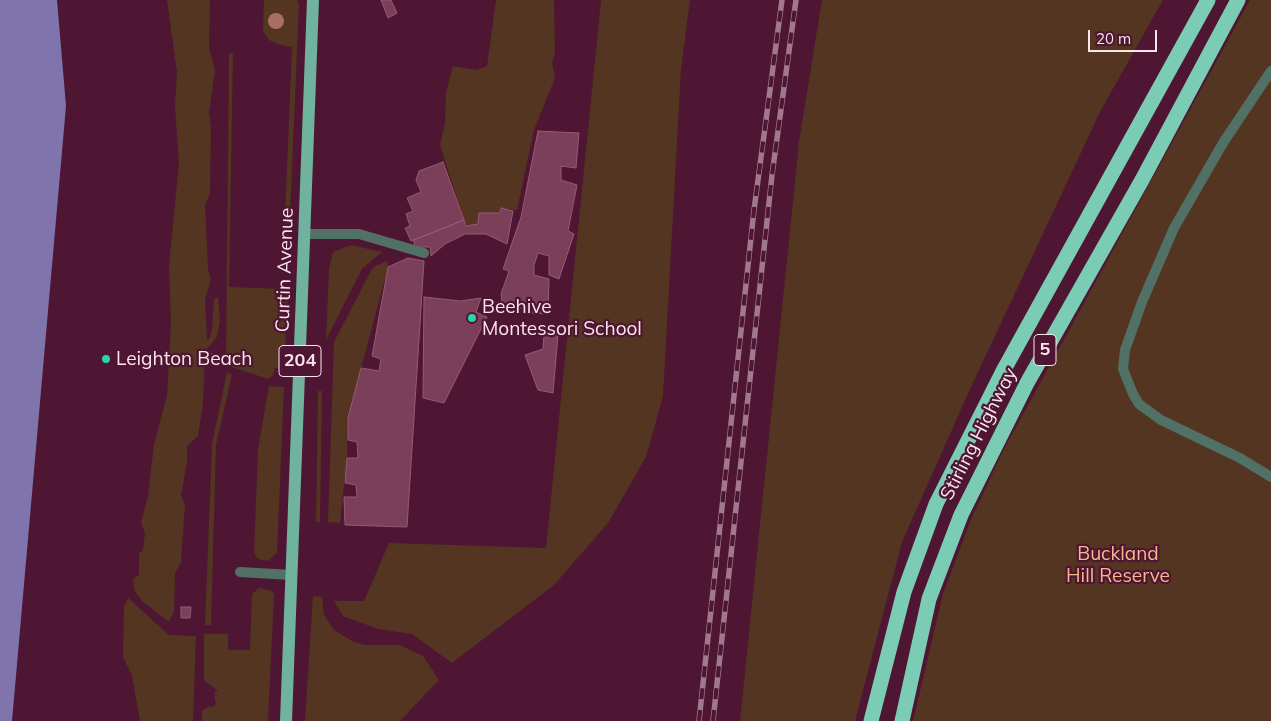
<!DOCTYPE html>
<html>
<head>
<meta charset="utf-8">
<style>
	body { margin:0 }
	#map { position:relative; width:1271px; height:721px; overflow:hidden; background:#4e1632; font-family:Mulish,sans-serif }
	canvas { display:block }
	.scale { position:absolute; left:1088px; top:30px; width:69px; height:22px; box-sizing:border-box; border:2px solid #fbe5ed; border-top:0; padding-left:6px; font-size:15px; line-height:18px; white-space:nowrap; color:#fbe5ed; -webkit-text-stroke:4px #4e1632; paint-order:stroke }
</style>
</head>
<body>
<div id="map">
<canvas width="1271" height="721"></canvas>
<div class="scale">20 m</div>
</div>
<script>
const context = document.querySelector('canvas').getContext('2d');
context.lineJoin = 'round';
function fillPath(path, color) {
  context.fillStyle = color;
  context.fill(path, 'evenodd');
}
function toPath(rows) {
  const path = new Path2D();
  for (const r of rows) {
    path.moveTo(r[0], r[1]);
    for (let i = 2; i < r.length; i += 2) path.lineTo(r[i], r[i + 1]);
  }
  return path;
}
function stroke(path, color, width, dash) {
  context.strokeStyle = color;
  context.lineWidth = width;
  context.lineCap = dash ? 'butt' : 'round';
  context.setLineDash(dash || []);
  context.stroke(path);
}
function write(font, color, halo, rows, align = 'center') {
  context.font = font + ' Mulish,sans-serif';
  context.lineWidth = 4.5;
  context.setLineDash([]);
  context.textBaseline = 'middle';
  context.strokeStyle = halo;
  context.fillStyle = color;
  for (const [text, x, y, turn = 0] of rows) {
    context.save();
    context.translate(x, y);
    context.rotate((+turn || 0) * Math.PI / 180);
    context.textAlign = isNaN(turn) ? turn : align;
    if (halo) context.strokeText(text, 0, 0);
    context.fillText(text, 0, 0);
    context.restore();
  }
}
fillPath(toPath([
	[167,0,210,0,209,48,215,70,209,113,211,127,210,193,205,205,208,269,211,279,205,300,207,340,209,340,212,329,214,299,218,297,220,320,217,337,205,351,203,403,198,436,187,446,187,463,181,495,185,505,181,562,175,573,174,611,169,622,142,601,134,590,133,579,139,575,139,553,143,550,145,533,141,523,148,496,154,444,167,396,171,322,169,265,179,163,175,106,177,72],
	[264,0,297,0,299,4,288,263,283,264,292,47,280,45,269,40,263,31],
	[496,0,554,0,555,54,552,62,555,78,534,130,517,210,501,208,500,213,479,213,478,224,466,226,440,145,445,122,446,93,453,66,477,70,487,66],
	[601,0,690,0,681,69,663,396,646,457,608,523,554,585,452,663,412,634,378,629,343,616,334,601,364,601,389,543,546,548],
	[822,0,1163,0,1101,110,971,387,902,542,855,721,740,721,799,142],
	[1250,0,1271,0,1271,721,913,721,943,594,972,517,1004,449],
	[229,54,233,54,229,287,284,289,288,292,284,368,275,368,273,376,268,379,226,365],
	[351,245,382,252,362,269,326,340,329,268,333,252],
	[387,261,388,267,348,418,347,458,340,523,328,522,334,342,373,267],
	[227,372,232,375,216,445,211,625,205,625,212,444],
	[269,386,284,387,277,553,268,561,258,559,254,553,258,449],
	[318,391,322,391,320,522,316,522],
	[259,588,270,590,274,594,268,721,202,721,202,711,209,706,213,707,217,703,215,701,215,692,218,691,204,680,204,634,228,634,228,650,250,650,252,594],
	[313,596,322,597,324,615,334,630,352,641,364,645,400,645,423,656,439,680,400,721,305,721],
	[128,598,169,635,196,636,193,721,140,721,132,676,123,657,124,607]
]), '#533521');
fillPath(toPath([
	[0,0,57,0,66,106,12,721,0,721]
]), '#8074ad');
const building = toPath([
	[381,0,391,0,397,13,388,18,381,0],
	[538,131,579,133,576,168,561,166,561,180,577,185,568,231,574,234,559,279,549,275,549,256,538,253,534,265,534,275,549,279,548,314,531,313,531,308,503,309,501,294,509,271,503,269,521,217,538,131],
	[443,162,464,220,411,241,405,228,410,226,406,214,413,211,407,198,421,192,416,180,419,171,443,162],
	[501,208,513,211,507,244,486,234,465,234,445,244,431,256,430,247,414,247,414,240,464,220,466,226,478,224,479,213,500,213,501,208],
	[408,258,424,261,407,527,345,525,344,497,357,497,356,485,345,483,347,458,358,458,357,442,348,440,348,418,361,368,379,371,381,359,372,356,388,267,408,258],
	[424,297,460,301,481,298,476,312,487,317,444,403,423,398,424,297],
	[544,334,558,335,553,393,538,390,525,355,543,349,544,334],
	[207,354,217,354,217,364,207,364,207,354],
	[181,607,191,607,190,618,181,618,181,607]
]);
fillPath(building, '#7b3f5a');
stroke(building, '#985974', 1);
stroke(toPath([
	[1271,71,1223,143,1174,228,1142,302,1125,350,1123,369,1133,394,1139,404,1161,420,1240,458,1271,477],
	[305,234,359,234,424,253],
	[240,572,292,575]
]), '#517167', 10);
stroke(toPath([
	[286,721,313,0]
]), '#6fb39e', 12);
stroke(toPath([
	[871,721,904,592,936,504,1002,373,1208,0],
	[902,721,929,599,961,515,1027,383,1142,180,1238,0]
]), '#7acdb4', 15);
const rail = toPath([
	[699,721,754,210,782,0],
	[713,721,772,175,796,0]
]);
stroke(rail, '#a1798c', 5.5);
stroke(rail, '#4e1632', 4, [11]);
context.fillStyle = '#ab6e64';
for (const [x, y] of [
	[276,21]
]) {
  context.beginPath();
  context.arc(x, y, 8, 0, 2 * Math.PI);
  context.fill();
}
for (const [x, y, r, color] of [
	[472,318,5,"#24d5ae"],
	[106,359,5,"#24d5ae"]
]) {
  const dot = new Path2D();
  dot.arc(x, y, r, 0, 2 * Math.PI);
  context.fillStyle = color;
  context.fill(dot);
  stroke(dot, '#4e1632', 2);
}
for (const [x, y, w] of [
	[1045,350,22],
	[300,361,42]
]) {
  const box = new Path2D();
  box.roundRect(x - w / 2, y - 15.5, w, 31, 4);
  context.fillStyle = '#4e1632';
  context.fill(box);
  stroke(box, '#fbe5ed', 1);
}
write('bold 18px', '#fbe5ed', null, [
	["5",1045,350],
	["204",300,361]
]);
write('19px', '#fbe5ed', '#4e1632', [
	["Curtin Avenue",285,270,-88],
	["Stirling Highway",979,434,-63]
]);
write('19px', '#fbe5ed', '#4e1632', [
	["Beehive",482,307],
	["Montessori School",482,329],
	["Leighton Beach",116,359]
], 'left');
write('19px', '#f7b68d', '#4e1632', [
	["Buckland",1118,554],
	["Hill Reserve",1118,576]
]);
</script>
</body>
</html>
